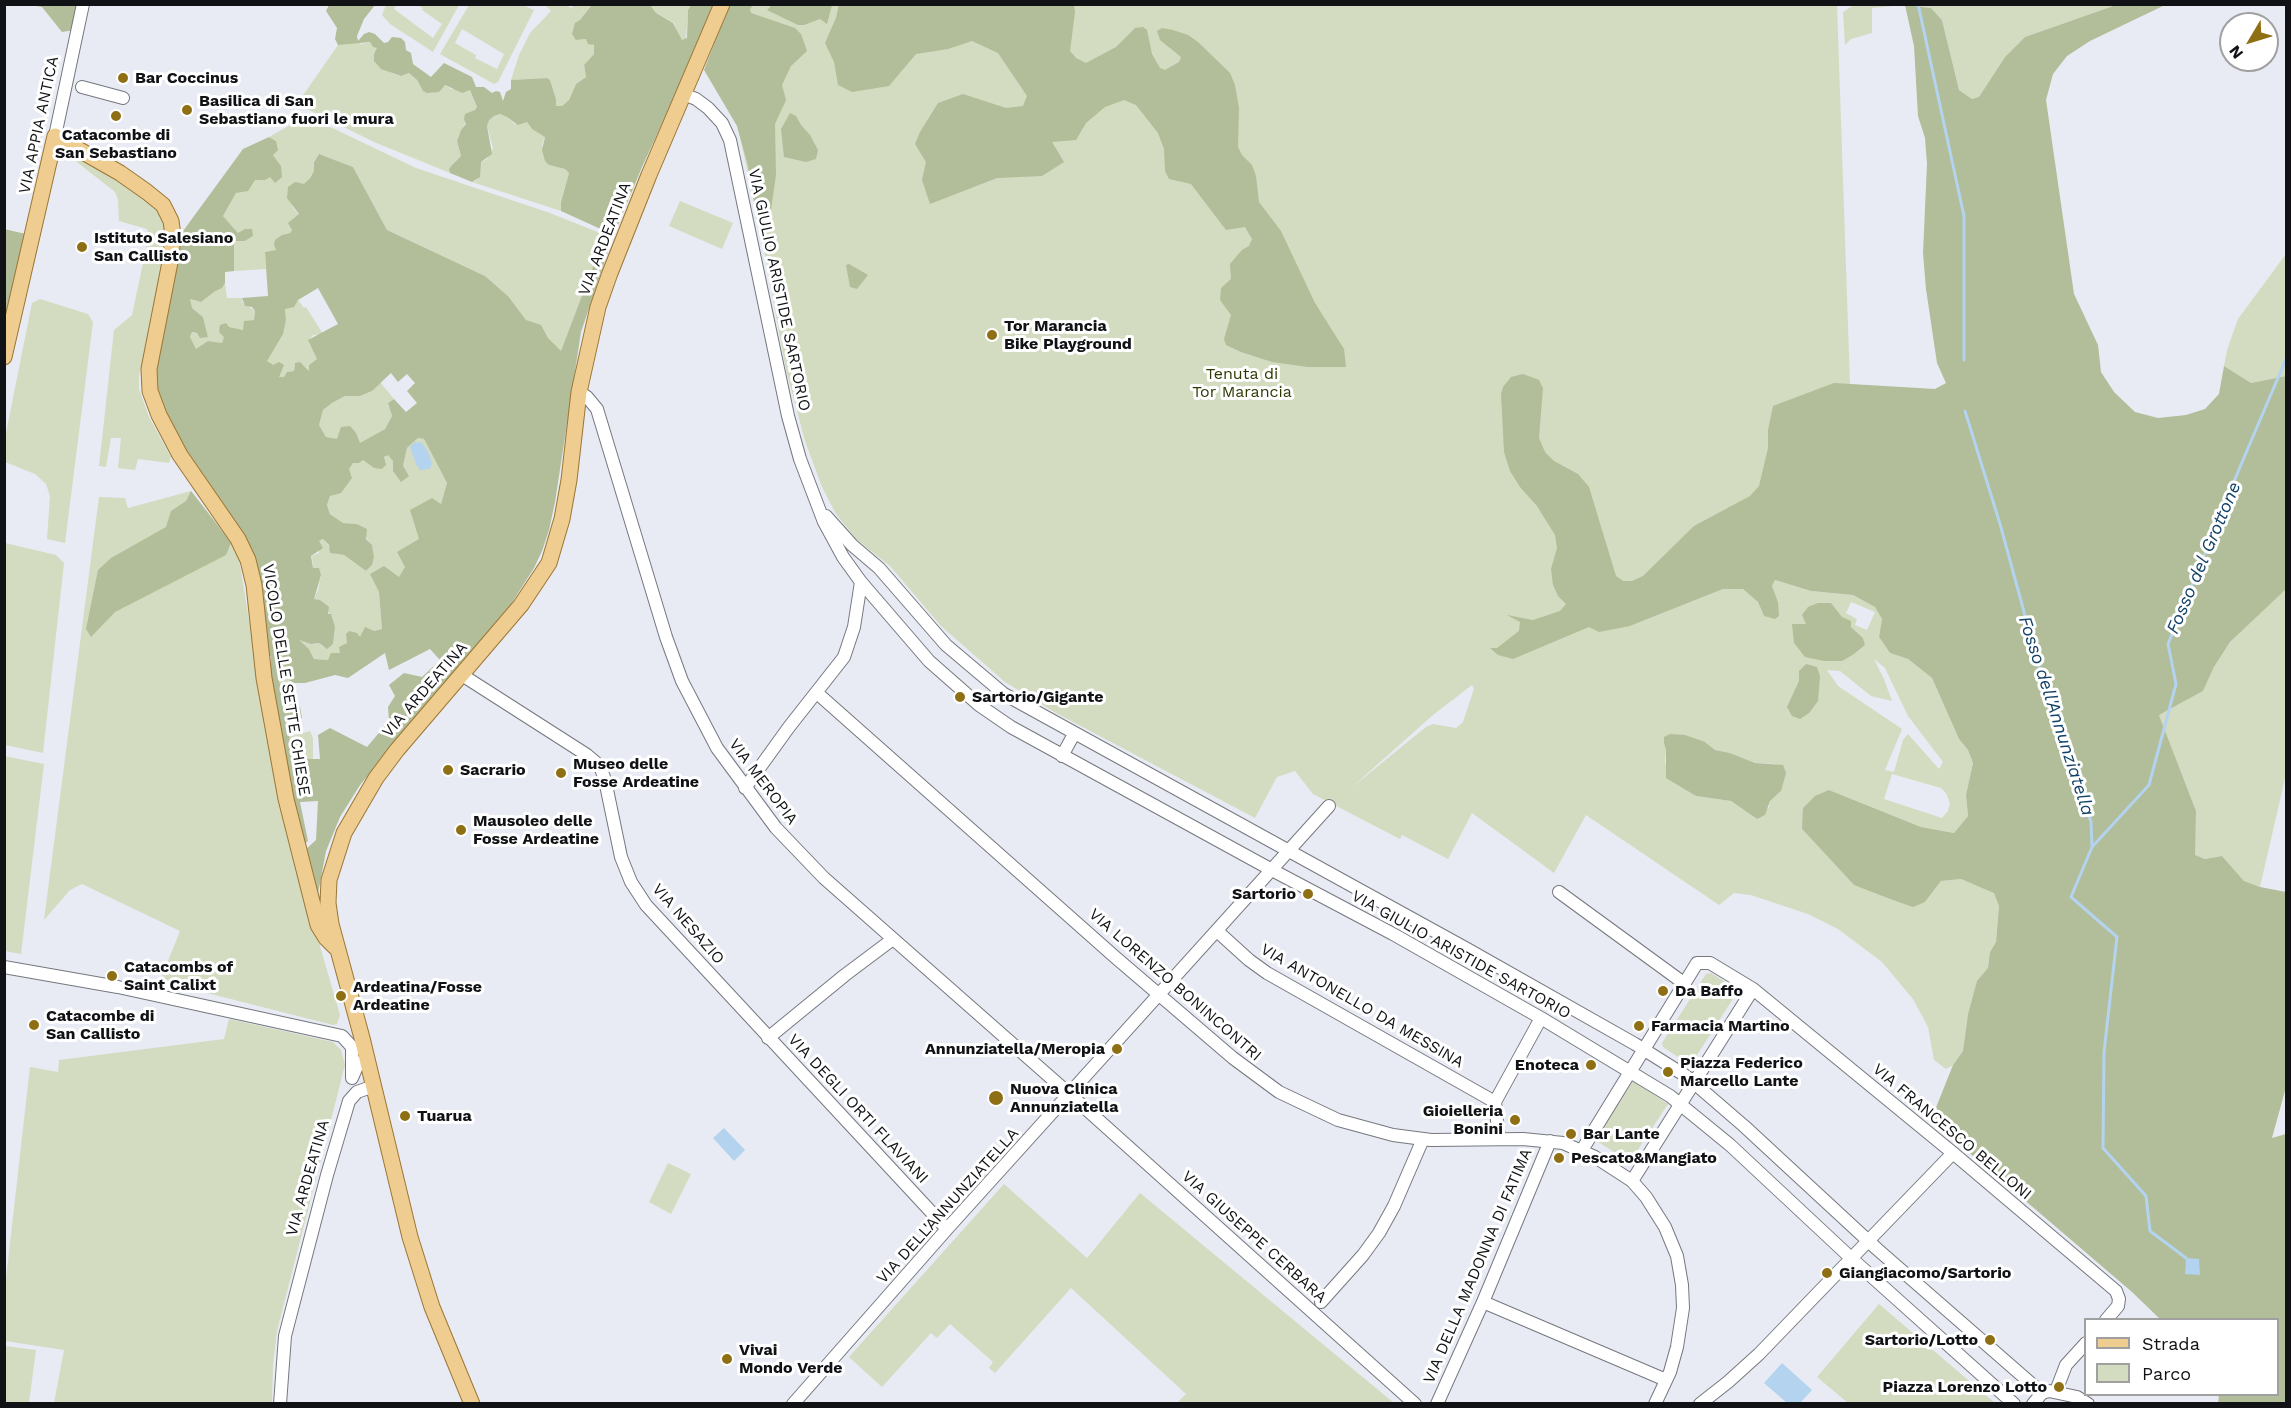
<!DOCTYPE html>
<html>
<head>
<meta charset="utf-8">
<style>
	body { margin:0 }
	#map { position:relative; width:2291px; height:1408px; overflow:hidden; background:#e8ebf3; font-family:"Work Sans",sans-serif }
	canvas { display:block }
	.frame { position:absolute; inset:0; border:6px solid #111215; pointer-events:none }
	.legend { position:absolute; left:2084px; top:1318px; width:195px; height:78px; box-sizing:border-box; background:#fff; border:2px solid #a0a0a1; margin:0; padding:8px 10px; list-style:none; font-size:18px; color:#111215 }
	.legend li { display:flex; align-items:center; gap:12px; height:30px }
	.legend b { width:30px; border:2px solid #a0a0a1 }
	.north { position:absolute; left:2219px; top:12px; width:60px; height:60px; box-sizing:border-box; background:#fff; border:2px solid #a0a0a1; border-radius:50%; rotate:232deg; font-size:16px; font-weight:700; line-height:24px; text-align:center; color:#111215 }
	.north::after { content:''; display:block; margin:auto; width:21px; height:27px; background:#8f6f14; clip-path:polygon(50% 0,100% 100%,50% 72%,0 100%) }
</style>
</head>
<body>
<div id="map">
<canvas width="2291" height="1408"></canvas>
<div class="frame"></div>
<ul class="legend">
<li><b style="height:8px;background:#efcd90"></b>Strada</li>
<li><b style="height:16px;background:#d3dcc0"></b>Parco</li>
</ul>
<div class="north">N</div>
</div>
<script>
const context = document.querySelector('canvas').getContext('2d');
context.lineJoin = 'round';
function fillPath(path, color) {
  context.fillStyle = color;
  context.fill(path, 'evenodd');
}
function toPath(rows) {
  const path = new Path2D();
  for (const r of rows) {
    path.moveTo(r[0], r[1]);
    for (let i = 2; i < r.length; i += 2) path.lineTo(r[i], r[i + 1]);
  }
  return path;
}
function stroke(path, color, width, dash) {
  context.strokeStyle = color;
  context.lineWidth = width;
  context.lineCap = dash ? 'butt' : 'round';
  context.setLineDash(dash || []);
  context.stroke(path);
}
function write(font, color, halo, rows, align = 'center') {
  context.font = font + ' "Work Sans",sans-serif';
  context.lineWidth = 6;
  context.setLineDash([]);
  context.textBaseline = 'middle';
  context.strokeStyle = halo;
  context.fillStyle = color;
  for (const [text, x, y, turn = 0] of rows) {
    context.save();
    context.translate(x, y);
    context.rotate((+turn || 0) * Math.PI / 180);
    context.textAlign = isNaN(turn) ? turn : align;
    if (halo) context.strokeText(text, 0, 0);
    context.fillText(text, 0, 0);
    context.restore();
  }
}
fillPath(toPath([
	[386,5,396,5,394,9,433,38,442,24,422,10,423,8,417,5,459,5,433,52,390,24,382,15],
	[469,5,523,5,534,10,498,82,494,84,440,54],
	[462,29,504,54,497,69,475,58,476,55,455,43],
	[545,5,565,5,572,8,574,5,593,5,574,29,576,40,586,39,595,47,594,54,584,65,586,77,576,84,569,100,562,106,556,106,556,99,550,80,547,78,511,80,519,55,530,33,551,11],
	[650,5,691,5,688,10,686,40,682,40,680,38,674,23,656,13],
	[729,5,1837,5,1850,384,1836,483,1630,626,1723,589,1743,589,1758,602,1764,616,1778,602,1772,586,1775,580,1811,591,1853,595,1875,607,1882,619,1879,637,1890,653,1908,659,1932,678,1959,739,1968,750,1973,763,1966,795,1968,816,1954,833,1921,827,1829,790,1802,829,1854,885,1925,902,1941,881,1961,879,1994,892,1999,906,1996,942,1990,952,1988,968,1977,982,1968,1014,1963,1051,1953,1065,1946,1069,1934,1060,1928,1027,1913,999,1882,962,1838,929,1808,914,1751,895,1734,893,1719,905,1586,815,1554,873,1472,813,1448,859,1402,835,1400,839,1313,794,1295,771,1277,777,1255,818,1056,713,1005,682,941,626,890,566,856,539,836,514,822,487,805,441,786,370,759,223,737,124],
	[1851,602,1875,612,1867,630,1855,625,1857,619,1846,613],
	[1792,624,1851,627,1863,638,1865,645,1854,654],
	[1874,659,1885,668,1908,716,1943,762,1939,769,1908,734,1903,740,1894,772,1885,770,1902,729,1838,686,1827,670,1840,671,1871,696,1892,701,1884,679],
	[1472,685,1474,689,1463,722,1456,728,1433,724,1426,727,1351,788,1433,715],
	[1705,742,1715,750,1730,753,1755,763,1776,764,1781,791,1770,801,1769,807,1757,819,1731,801,1696,796,1665,763,1666,750],
	[1892,774,1941,788,1946,793,1950,803,1948,811,1942,818,1884,799],
	[1854,5,1854,4,1904,5,1872,8,1872,33,1851,39,1845,45,1843,12],
	[1907,5,2116,5,2025,37,2005,57,1979,98,1972,99,1959,90,1942,20,1931,8],
	[358,42,361,44,370,42,377,48,391,73,401,76,409,73,417,80,423,91,445,85,451,89,470,90,477,107,461,130,457,141,461,156,451,166,449,169,450,173,374,142,297,104,338,45],
	[500,114,507,117,515,124,527,122,532,129,545,136,542,145,549,165,565,169,569,173,561,202,561,211,472,182,477,180,481,162,487,159,493,148,487,126,488,120,494,116],
	[311,122,324,124,416,168,550,213,605,235,561,352,547,338,541,326,526,320,508,296,485,276,387,230,353,167,319,154,314,161,314,171,292,206,299,215,290,233,282,235,277,250,265,252,266,269,234,271,234,241,245,241,253,236,238,233,223,216,236,193,255,179,264,180,281,166,273,155,276,141,269,137,290,125],
	[64,146,123,181,156,206,167,224,164,265,139,376,139,389,149,417,171,457,169,463,138,459,135,470,118,468,121,438,111,438,106,467,99,466,114,330,132,315,149,235,147,229,119,221,118,199,115,192,73,159,66,151],
	[680,201,733,223,722,249,669,226],
	[2286,254,2286,376,2251,383,2224,366,2227,350,2238,319],
	[225,283,227,298,242,298,242,302,255,311,254,320,249,321,243,330,229,327,222,343,208,341,196,350,190,337,192,332,208,337,203,317,192,308,189,299,201,302,214,292,222,288],
	[40,299,88,314,93,322,65,543,47,539,50,496,46,484,35,474,5,462,5,438,32,303],
	[298,300,304,308,306,307,323,334,313,335,309,340,317,359,309,365,309,371,303,365,294,366,294,371,287,372,284,377,279,377,279,373,267,361,286,321,285,309],
	[380,382,394,399,388,403,392,416,385,429,359,444,326,437,319,425,323,410,332,403,345,396,360,396,372,391],
	[418,438,424,439,447,483,441,504,399,578,371,574,379,592,382,629,374,631,348,643,340,653,328,660,314,659,309,649,297,639,311,644,319,643,323,647,333,644,335,627,325,605,320,600,314,599,318,590,321,575,313,568,312,556,319,553,319,541,323,539,335,554,344,555,366,571,372,565,374,557,372,546,357,524,343,523,330,514,327,505,330,496,352,478,349,469,353,463,363,460,374,468,388,454,393,461,403,466,407,448],
	[191,491,220,527,236,551,239,559,280,808,340,1015,337,1024,333,1025,160,981,180,931,82,884,70,890,44,920,99,497,125,498,128,508],
	[5,543,56,555,64,563,43,753,5,745],
	[2286,586,2286,774,2260,887,2244,881,2222,856,2205,859,2194,855,2196,811,2159,715,2203,691,2214,667,2230,642],
	[286,678,291,682,297,706,291,703,286,705,279,681],
	[310,731,313,738,313,759,308,759,293,768,288,737],
	[4,756,44,764,21,954,5,951],
	[1711,973,1736,989,1736,994,1692,1063,1687,1063,1663,1047,1662,1043,1706,974],
	[229,1019,333,1042,341,1050,345,1065,277,1331,273,1365,272,1403,54,1403,64,1350,5,1341,5,1287,30,1067,58,1072,59,1060,224,1039],
	[1633,1081,1668,1104,1630,1162,1595,1140],
	[668,1163,691,1174,671,1214,649,1202],
	[1004,1184,1087,1258,1140,1193,1394,1403,1177,1403,1186,1394,1071,1288,995,1373,989,1368,993,1362,950,1324,937,1338,931,1333,882,1387,849,1357],
	[1879,1304,1995,1403,1848,1403,1817,1377],
	[5,1346,36,1350,29,1403,5,1403]
]), '#d3dcc0');
fillPath(toPath([
	[839,4,1074,5,1075,12,1070,51,1076,58,1086,63,1116,47,1135,28,1143,27,1147,30,1152,54,1160,68,1165,70,1179,62,1181,57,1160,40,1157,31,1162,28,1173,30,1188,35,1198,42,1230,73,1235,85,1239,108,1238,147,1242,155,1252,165,1256,176,1259,202,1281,231,1315,303,1344,349,1346,367,1308,367,1272,362,1241,352,1226,345,1224,339,1231,315,1220,300,1221,288,1231,279,1230,264,1242,250,1249,246,1252,239,1245,227,1226,230,1191,184,1169,179,1165,171,1164,149,1158,133,1136,105,1124,100,1105,107,1086,123,1076,140,1052,142,1064,162,1042,176,997,178,930,204,922,180,926,162,915,144,920,132,938,103,963,94,1006,108,1023,106,1027,96,998,53,972,41,948,49,916,54,889,86,852,92,838,85,834,62,825,43,836,18],
	[29,5,81,5,74,30,62,32,42,7],
	[329,5,375,5,364,19,357,36,358,41,364,34,369,32,375,34,384,43,388,42,392,37,401,38,405,42,406,50,411,53,413,64,431,77,444,63,472,77,476,87,484,87,492,93,496,91,500,92,503,101,506,92,511,89,511,80,547,78,550,80,556,99,556,106,562,106,569,100,576,84,586,77,584,65,594,54,594,45,588,44,586,39,576,40,572,34,575,23,580,20,592,5,650,5,656,13,673,23,682,40,687,38,688,10,691,5,717,5,642,167,614,235,561,211,561,202,569,173,565,169,549,165,545,161,542,150,545,137,532,129,527,122,518,125,507,117,500,114,494,116,489,120,487,126,492,154,481,162,480,177,472,182,450,173,449,169,451,166,461,156,457,141,461,130,466,124,464,119,465,114,475,110,477,107,470,90,462,93,445,85,439,92,427,93,423,91,417,80,409,73,401,76,381,69,374,61,374,54,377,48,373,47,370,42,338,45,335,39,337,28,326,11],
	[729,5,753,5,750,9,751,13,795,28,801,34,807,51,791,66,782,85,786,100,775,124,776,175,770,217,757,220,748,166,737,126,704,70],
	[772,5,772,4,832,5,827,24,820,19,804,25,798,25,767,10],
	[1905,5,1931,8,1942,20,1959,90,1972,99,1979,97,2005,57,2025,37,2116,5,2165,5,2090,41,2067,56,2053,74,2046,100,2074,294,2098,345,2101,372,2114,392,2135,412,2158,418,2186,415,2205,409,2219,394,2224,366,2251,383,2286,376,2286,589,2230,642,2214,667,2203,691,2159,715,2196,811,2195,855,2205,859,2222,856,2244,881,2260,887,2286,892,2286,1087,2272,1138,2286,1134,2286,1403,2218,1403,2219,1397,2217,1395,2278,1394,2278,1320,2160,1319,2132,1292,1931,1120,1953,1065,1963,1051,1968,1014,1977,981,1988,968,1990,952,1996,942,1999,906,1994,893,1961,879,1941,881,1925,902,1913,907,1893,900,1854,885,1802,829,1803,808,1815,796,1829,790,1921,827,1954,833,1968,816,1966,795,1973,763,1968,750,1959,739,1932,678,1908,659,1890,653,1879,637,1882,619,1875,607,1853,595,1811,591,1775,580,1772,586,1778,602,1779,616,1775,619,1764,616,1758,602,1743,589,1723,589,1630,626,1599,632,1589,627,1513,659,1498,655,1490,648,1497,648,1519,631,1520,622,1507,615,1533,620,1560,611,1566,604,1558,596,1553,585,1551,569,1557,548,1555,535,1537,506,1520,487,1510,471,1504,452,1501,394,1503,387,1511,377,1523,374,1539,380,1543,388,1539,438,1545,452,1554,461,1578,474,1589,487,1616,576,1623,581,1632,581,1643,576,1694,526,1750,496,1759,486,1768,448,1768,430,1773,406,1834,383,1935,389,1946,383,1937,363,1926,289,1923,253,1927,164,1925,138,1918,116,1914,46],
	[790,113,796,116,801,125,810,135,818,150,816,159,806,162,784,157,781,129],
	[269,137,276,141,278,150,273,155,281,166,282,177,275,183,270,177,265,180,255,180,248,191,236,193,223,216,238,233,245,229,252,229,253,236,245,241,234,241,234,271,225,272,225,283,222,288,214,292,201,302,190,299,192,308,203,317,208,337,200,338,197,333,192,332,190,337,196,349,208,341,222,343,224,337,219,332,220,325,226,323,229,327,243,330,244,321,254,320,255,311,252,307,245,306,242,298,268,296,265,252,276,250,274,244,275,240,282,235,290,233,292,230,288,223,299,214,287,198,288,187,295,182,304,184,310,178,314,171,314,162,319,154,353,167,387,230,485,276,508,296,526,320,541,325,548,338,561,351,605,235,612,240,581,332,555,502,549,530,542,551,534,568,511,604,360,785,340,817,326,851,317,899,304,851,316,840,318,801,300,802,308,841,302,846,267,669,271,663,271,657,265,650,256,573,191,469,153,390,178,238,243,149],
	[318,288,338,324,308,340,317,359,309,365,309,371,300,362,295,363,294,371,287,372,284,377,279,377,284,365,279,362,273,365,267,361,283,334,286,320,285,309,294,307,298,300],
	[391,373,398,382,407,374,415,383,407,391,417,403,406,412,394,399,388,403,392,416,385,429,360,443,356,433,350,426,341,427,337,439,326,437,319,425,323,410,332,403,345,396,360,396,372,391],
	[418,438,424,439,447,483,441,504,432,498,410,510,419,539,397,552,405,567,399,577,384,566,370,574,379,592,382,629,374,631,365,627,360,637,357,633,349,631,346,634,347,643,339,647,340,653,331,653,328,660,314,659,309,649,299,640,311,644,319,643,327,649,333,644,335,627,331,614,328,614,329,607,320,600,314,599,321,575,319,568,313,568,311,556,323,548,319,541,323,539,329,545,330,553,344,555,366,571,372,565,374,557,372,545,366,539,367,529,357,524,343,523,330,514,327,505,330,496,341,493,352,478,349,469,353,463,359,463,363,460,374,468,382,469,386,465,384,457,388,455,393,461,393,471,401,482,409,476,403,466,407,448],
	[430,649,440,660,422,677,404,673,389,685,395,696,388,707,389,721,367,747,330,728,318,735,320,759,308,759,303,752,295,755,293,765,287,719,296,717,297,719,302,718,300,707,291,703,286,705,279,681,286,678,293,683,305,683,335,675,348,678,385,653,389,670],
	[4,229,26,234,4,338],
	[849,264,868,275,857,289,850,287,846,265],
	[191,491,231,543,226,555,115,612,91,637,86,629,98,570,111,558,166,527,171,511,186,501],
	[1818,603,1831,603,1842,617,1851,621,1851,627,1863,638,1865,645,1854,654,1842,661,1824,661,1805,657,1794,643,1792,624,1806,624,1802,615,1808,607],
	[1806,664,1817,667,1820,676,1818,701,1809,713,1800,719,1792,716,1787,707,1799,681,1799,671],
	[1670,734,1685,735,1705,742,1715,750,1730,753,1755,763,1783,765,1786,773,1781,791,1770,801,1765,815,1757,819,1731,801,1696,796,1666,778,1666,750,1664,743,1664,737]
]), '#b2bd99');
fillPath(toPath([
	[415,442,422,443,428,452,432,463,430,469,420,470,416,464,410,447],
	[724,1128,745,1150,734,1161,713,1138],
	[2186,1258,2199,1259,2200,1275,2185,1274],
	[1782,1363,1812,1390,1800,1403,1787,1403,1764,1383]
]), '#b4d3ee');
stroke(toPath([
	[1918,4,1964,216,1964,360],
	[1965,411,2000,524,2041,674,2091,822,2092,847,2071,897,2117,937,2104,1052,2103,1148,2146,1196,2150,1231,2186,1258],
	[2092,847,2149,785,2176,684,2168,644,2240,467,2286,359]
]), '#b4d3ee', 3);
const minor = toPath([
	[82,87,123,98],
	[683,94,696,99,708,108,722,123,730,140,788,416,800,459,824,522,843,557,861,582,929,661,979,705,1011,727,1272,870,1393,934,1541,1018,1670,1096,1730,1145,1851,1258,2014,1404],
	[55,136,83,4],
	[579,392,587,397,597,409,666,637,682,681,717,748,776,828,824,878,1075,1099,1415,1404],
	[826,516,852,545,879,568,946,645,1004,694,1467,949,1635,1044,1686,1076,1744,1126,1877,1249,2042,1393],
	[462,675,587,755,600,766,605,780,621,857,631,882,646,905,947,1229],
	[817,693,1115,957,1233,1058,1279,1092,1338,1120,1393,1135,1431,1140,1523,1139,1563,1143,1595,1157,1632,1181,1646,1197,1665,1227,1677,1256,1682,1285,1683,1308,1677,1347,1670,1372,1655,1404],
	[1062,756,1074,734],
	[745,788,789,727,844,657,854,627,861,582],
	[1559,892,1685,984],
	[1217,931,1249,960,1267,973,1495,1102],
	[4,967,118,987,342,1036,352,1047,352,1078,358,1064,367,1058],
	[768,1038,845,975,893,939],
	[1499,1139,1495,1102,1541,1018],
	[1582,1150,1697,963,1710,963,1753,989,1953,1153,2116,1291,2119,1299,2118,1306,2106,1320],
	[1632,1181,1753,989],
	[1321,1302,1363,1255,1379,1233,1394,1206,1423,1139],
	[1483,1302,1666,1380],
	[2056,1391,2066,1365,2086,1343],
	[280,1404,285,1336,327,1175,349,1101,357,1092,374,1086],
	[793,1404,947,1229,1329,806],
	[1437,1404,1483,1302,1550,1141],
	[1700,1404,1728,1382,1759,1354,1953,1153],
	[2033,1404,2042,1393,2049,1391,2077,1397,2088,1404]
]);
const major = toPath([
	[4,357,55,136,120,173,147,192,163,205,171,221,173,235,171,257,149,369,150,391,159,415,180,455,238,539,248,560,254,585,264,678,286,799,318,925,326,938,335,947],
	[472,1404,432,1307,410,1237,362,1038,331,924,328,903,329,880,344,833,376,778,397,750,521,605,549,563,562,519,569,480,579,392,598,307,610,273,649,175,722,4]
]);
stroke(minor, '#75787f', 14);
stroke(major, '#9b7635', 17);
stroke(minor, '#fff', 12);
stroke(major, '#efcd90', 15);
for (const [x, y, r, color] of [
	[123,78,6,"#8f6f14"],
	[187,110,6,"#8f6f14"],
	[116,116,6,"#8f6f14"],
	[82,247,6,"#8f6f14"],
	[992,335,6,"#8f6f14"],
	[960,697,6,"#8f6f14"],
	[448,770,6,"#8f6f14"],
	[561,773,6,"#8f6f14"],
	[461,830,6,"#8f6f14"],
	[1308,894,6,"#8f6f14"],
	[112,976,6,"#8f6f14"],
	[1663,991,6,"#8f6f14"],
	[341,996,6,"#8f6f14"],
	[34,1025,6,"#8f6f14"],
	[1639,1026,6,"#8f6f14"],
	[1117,1049,6,"#8f6f14"],
	[1591,1065,6,"#8f6f14"],
	[1668,1072,6,"#8f6f14"],
	[996,1098,8,"#8f6f14"],
	[405,1116,6,"#8f6f14"],
	[1515,1120,6,"#8f6f14"],
	[1571,1134,6,"#8f6f14"],
	[1559,1158,6,"#8f6f14"],
	[1827,1273,6,"#8f6f14"],
	[1990,1340,6,"#8f6f14"],
	[727,1359,6,"#8f6f14"],
	[2059,1387,6,"#8f6f14"]
]) {
  const dot = new Path2D();
  dot.arc(x, y, r, 0, 2 * Math.PI);
  context.fillStyle = color;
  context.fill(dot);
  stroke(dot, '#fff', 2);
}
write('bold 16px', '#111215', '#fff', [
	["Bar Coccinus",135,78],
	["Basilica di San",199,101],
	["Sebastiano fuori le mura",199,119],
	["Catacombe di",116,135,"center"],
	["San Sebastiano",116,153,"center"],
	["Istituto Salesiano",94,238],
	["San Callisto",94,256],
	["Tor Marancia",1004,326],
	["Bike Playground",1004,344],
	["Sartorio/Gigante",972,697],
	["Museo delle",573,764],
	["Fosse Ardeatine",573,782],
	["Sacrario",460,770],
	["Mausoleo delle",473,821],
	["Fosse Ardeatine",473,839],
	["Sartorio",1296,894,"right"],
	["Catacombs of",124,967],
	["Saint Calixt",124,985],
	["Ardeatina/Fosse",353,987],
	["Ardeatine",353,1005],
	["Da Baffo",1675,991],
	["Catacombe di",46,1016],
	["San Callisto",46,1034],
	["Farmacia Martino",1651,1026],
	["Annunziatella/Meropia",1105,1049,"right"],
	["Piazza Federico",1680,1063],
	["Marcello Lante",1680,1081],
	["Enoteca",1579,1065,"right"],
	["Nuova Clinica",1010,1089],
	["Annunziatella",1010,1107],
	["Gioielleria",1503,1111,"right"],
	["Bonini",1503,1129,"right"],
	["Tuarua",417,1116],
	["Bar Lante",1583,1134],
	["Pescato&Mangiato",1571,1158],
	["Giangiacomo/Sartorio",1839,1273],
	["Sartorio/Lotto",1978,1340,"right"],
	["Vivai",739,1350],
	["Mondo Verde",739,1368],
	["Piazza Lorenzo Lotto",2047,1387,"right"]
], 'left');
write('16px', '#111215', '#fff', [
	["VIA APPIA ANTICA",39,125,-78],
	["VIA ARDEATINA",605,239,-69],
	["VIA GIULIO ARISTIDE SARTORIO",779,290,78],
	["VICOLO DELLE SETTE CHIESE",286,680,81],
	["VIA ARDEATINA",425,690,-49],
	["VIA MEROPIA",763,782,53],
	["VIA NESAZIO",688,924,49],
	["VIA GIULIO ARISTIDE SARTORIO",1461,955,29],
	["VIA LORENZO BONINCONTRI",1175,985,41],
	["VIA ANTONELLO DA MESSINA",1362,1006,30],
	["VIA DEGLI ORTI FLAVIANI",858,1109,47],
	["VIA FRANCESCO BELLONI",1952,1132,40],
	["VIA ARDEATINA",308,1178,-74],
	["VIA DELL'ANNUNZIATELLA",948,1206,-48],
	["VIA GIUSEPPE CERBARA",1254,1237,42],
	["VIA DELLA MADONNA DI FATIMA",1478,1266,-67]
]);
write('16px', '#2e3a00', '#fff', [
	["Tenuta di",1242,374],
	["Tor Marancia",1242,392]
]);
write('italic 18px', '#124267', '#fff', [
	["Fosso del Grottone",2204,558,-67],
	["Fosso dell'Annunziatella",2056,716,72]
]);
</script>
</body>
</html>
